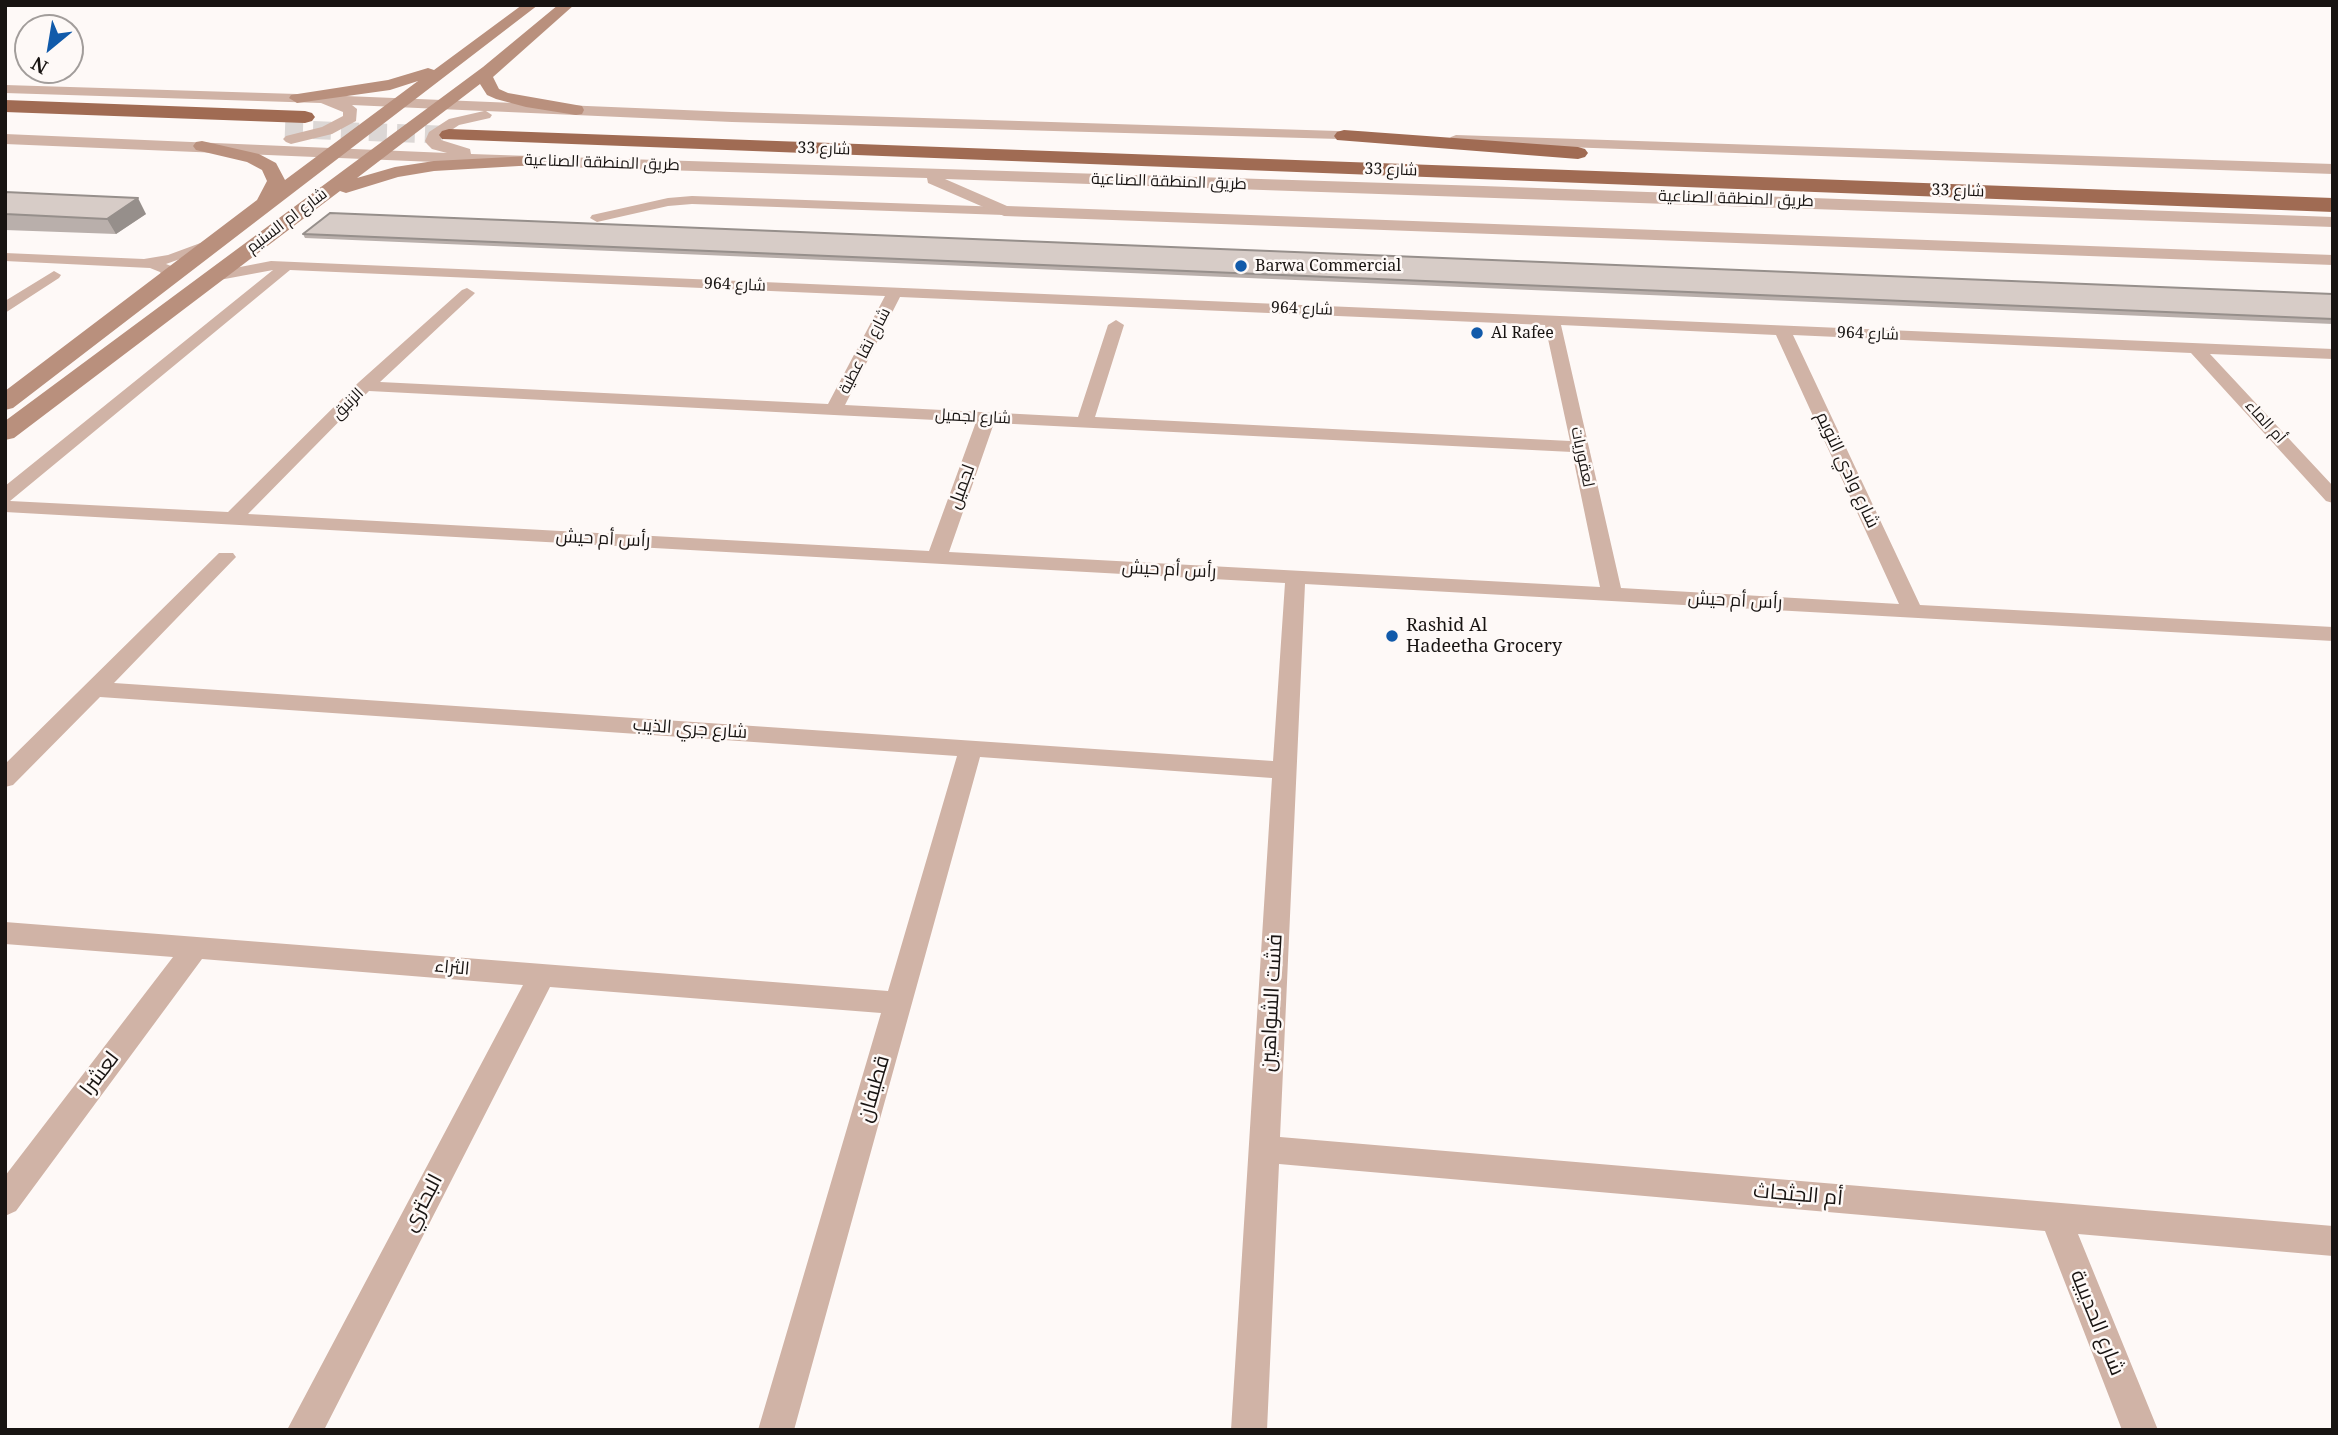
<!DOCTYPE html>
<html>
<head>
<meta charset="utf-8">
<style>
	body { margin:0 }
	#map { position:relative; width:2338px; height:1435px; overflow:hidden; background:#fef9f7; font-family:"Noto Serif",serif }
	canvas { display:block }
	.frame { position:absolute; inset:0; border:7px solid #181412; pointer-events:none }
	.north { position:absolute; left:14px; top:14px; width:70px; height:70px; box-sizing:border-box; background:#fef9f7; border:2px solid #a29d9b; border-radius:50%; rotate:210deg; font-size:19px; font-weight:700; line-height:28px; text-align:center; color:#181412 }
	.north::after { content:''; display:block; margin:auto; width:24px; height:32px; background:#115aaa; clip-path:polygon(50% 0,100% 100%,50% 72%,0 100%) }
</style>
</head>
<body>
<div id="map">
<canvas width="2338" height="1435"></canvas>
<div class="frame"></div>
<div class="north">N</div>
</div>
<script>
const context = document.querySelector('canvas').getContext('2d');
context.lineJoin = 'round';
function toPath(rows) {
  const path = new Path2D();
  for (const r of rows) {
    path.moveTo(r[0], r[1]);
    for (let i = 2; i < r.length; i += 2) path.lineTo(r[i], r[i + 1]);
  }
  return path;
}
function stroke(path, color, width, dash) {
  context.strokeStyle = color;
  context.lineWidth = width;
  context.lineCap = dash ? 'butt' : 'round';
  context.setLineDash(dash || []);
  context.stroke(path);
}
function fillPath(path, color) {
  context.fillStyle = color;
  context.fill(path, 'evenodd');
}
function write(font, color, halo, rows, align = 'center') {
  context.font = font + ' "Noto Serif",Cairo,serif';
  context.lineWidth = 5;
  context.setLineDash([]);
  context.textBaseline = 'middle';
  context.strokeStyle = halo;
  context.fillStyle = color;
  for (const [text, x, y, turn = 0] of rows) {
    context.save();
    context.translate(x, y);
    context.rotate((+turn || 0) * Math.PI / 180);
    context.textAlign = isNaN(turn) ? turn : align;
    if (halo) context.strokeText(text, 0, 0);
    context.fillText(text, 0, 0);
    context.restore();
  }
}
stroke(toPath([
	[285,129,449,135]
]), '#dcd7d5', 18, [18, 10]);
fillPath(toPath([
	[692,196,1004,207,1011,211,1004,215,692,204,668,206,597,222,590,218,592,215,668,198,692,196],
	[214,238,221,242,219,245,166,264,171,266,178,276,170,281,165,279,160,272,150,268,5,261,5,253,144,259,168,255,214,238],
	[271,261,2333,349,2333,359,2210,354,2333,486,2333,503,2326,501,2191,353,1793,335,1920,605,2333,627,2333,641,1305,584,1280,1137,2333,1226,2333,1256,2078,1234,2158,1430,2122,1430,2045,1231,1279,1164,1267,1430,1231,1430,1272,778,980,757,794,1430,758,1430,881,1013,550,987,324,1430,287,1430,523,985,202,959,16,1211,5,1216,5,1176,173,957,5,944,5,922,888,991,957,756,100,697,13,785,5,787,5,764,219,553,233,553,236,557,114,683,1273,761,1285,583,5,512,5,486,273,270,214,281,206,276,209,273,271,261],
	[290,270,885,296,828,404,380,382,472,296,475,293,467,288,462,290,359,382,228,512,10,501,290,270],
	[900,297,1545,325,1570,441,1095,417,1124,325,1116,320,1108,325,1078,417,845,405,900,297],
	[1561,325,1776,335,1899,604,1621,588,1561,325],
	[369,391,834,415,976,422,929,551,248,514,369,391],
	[994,423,1572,452,1600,587,949,552,994,423],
	[54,271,61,275,59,278,5,313,5,301,54,271]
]), '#d0b3a6');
fillPath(toPath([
	[5,85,297,94,732,112,1370,132,1375,134,1378,137,1375,140,732,122,486,111,492,115,490,118,459,125,441,137,441,140,470,149,471,154,530,156,1483,186,2333,217,2333,227,945,179,1007,206,2333,255,2333,265,1004,216,928,183,927,178,530,166,5,144,5,134,447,153,432,149,427,144,425,141,429,132,449,119,484,111,352,105,357,109,356,121,332,134,291,144,286,142,283,139,286,136,322,127,343,116,343,112,321,103,5,93,5,85],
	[1456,135,2333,164,2333,174,1451,143,1448,140,1451,137,1456,135]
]), '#d0b3a6');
fillPath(toPath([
	[522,5,538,5,13,408,5,410,5,391,257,200,267,181,262,170,247,162,196,150,193,146,196,142,202,141,259,154,276,163,285,180,418,81,390,90,297,103,289,98,291,95,388,80,428,68,434,70,522,5],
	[558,5,574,5,493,77,499,89,508,93,582,106,584,110,582,114,576,115,526,107,496,99,487,95,480,84,357,178,395,167,434,161,530,156,539,161,536,165,434,171,398,177,346,193,340,191,14,438,5,440,5,421,483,67,558,5]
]), '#b9907d');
fillPath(toPath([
	[5,100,305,111,312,113,315,117,312,121,305,123,5,112,5,100],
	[449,129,2333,198,2333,212,442,139,439,135,442,131,449,129],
	[1344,130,1578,147,1585,149,1588,153,1585,157,1578,159,1337,140,1334,136,1337,132,1344,130]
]), '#a06b53');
fillPath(toPath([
	[5,192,146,214,116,234,5,230],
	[303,234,2333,294,2333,324,305,238]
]), '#b9afab');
fillPath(toPath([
	[138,198,146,214,116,234,107,219]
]), '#968f8b');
const building = toPath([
	[5,192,138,198,107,219,5,214,5,192],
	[330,213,2333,294,2333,319,303,234,330,213]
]);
fillPath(building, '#d7ccc7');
stroke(building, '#968f8b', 2);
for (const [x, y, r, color] of [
	[1241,266,7,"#115aaa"],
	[1477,333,7,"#115aaa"],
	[1392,636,7,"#115aaa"]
]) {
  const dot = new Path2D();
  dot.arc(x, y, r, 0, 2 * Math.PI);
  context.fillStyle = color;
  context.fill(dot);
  stroke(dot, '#fef9f7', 2.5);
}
write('16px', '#181412', '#fef9f7', [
	["شارع 33",824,149,2],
	["طريق المنطقة الصناعية",602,163,2],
	["شارع 33",1391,170,2],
	["طريق المنطقة الصناعية",1169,182,2],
	["شارع 33",1958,191,2],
	["طريق المنطقة الصناعية",1736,199,2],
	["شارع ام السنيم",287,221,-37],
	["شارع 964",735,285,2],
	["شارع 964",1302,309,2],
	["شارع 964",1868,334,2],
	["شارع نقا عطية",865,351,-63],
	["الزنبق",348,404,-45],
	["شارع لجميل",973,417,3],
	["أم الماء",2265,422,48],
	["لعقوريات",1582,457,78]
]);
write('16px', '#181412', '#fef9f7', [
	["Barwa Commercial",1255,266],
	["Al Rafee",1491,333]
], 'left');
write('18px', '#181412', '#fef9f7', [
	["شارع وادي التويم",1847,470,65],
	["لجميل",962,487,-70],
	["رأس أم حيش",603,539,3],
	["رأس أم حيش",1169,570,3],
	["رأس أم حيش",1735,601,3],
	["شارع جري الذيب",690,729,4],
	["الثراء",452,968,5]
]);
write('18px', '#181412', '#fef9f7', [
	["Rashid Al",1406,626],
	["Hadeetha Grocery",1406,647]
], 'left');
write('21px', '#181412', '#fef9f7', [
	["فشت الشواهين",1272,1003,-87],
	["لعشرا",100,1074,-53],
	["قطيفان",874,1089,-74],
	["أم الجثجاث",1798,1195,5],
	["البحتري",423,1203,-62],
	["شارع الحديبية",2097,1323,68]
]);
</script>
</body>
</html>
